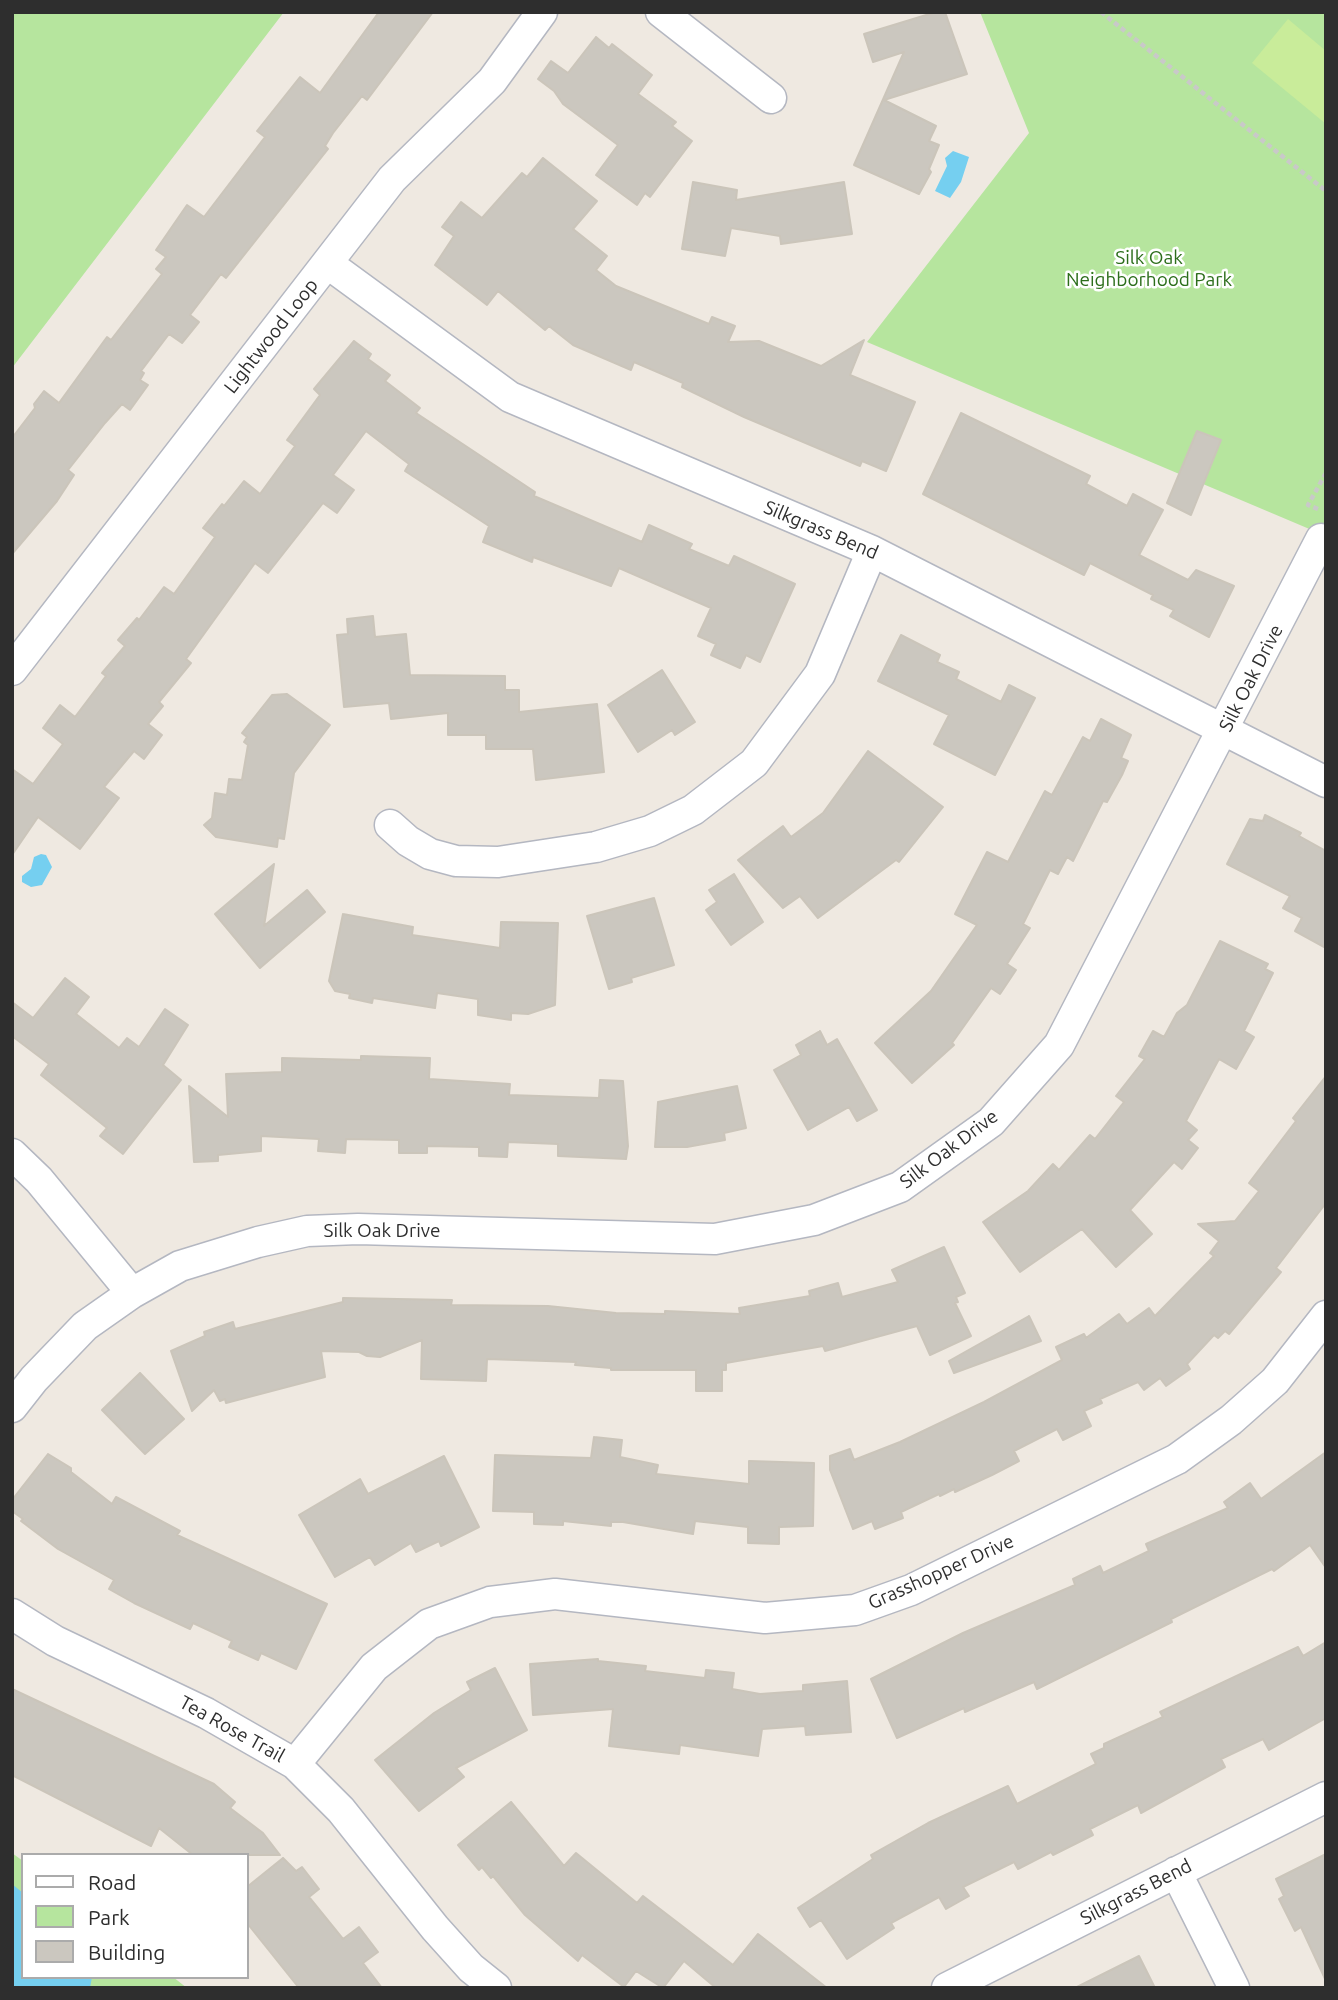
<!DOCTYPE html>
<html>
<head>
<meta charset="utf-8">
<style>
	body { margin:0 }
	#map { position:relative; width:1338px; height:2000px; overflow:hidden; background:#efe9e1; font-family:Ubuntu,sans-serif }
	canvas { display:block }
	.frame { position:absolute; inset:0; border:14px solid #2e2e2e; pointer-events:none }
	.legend { position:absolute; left:21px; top:1853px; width:228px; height:126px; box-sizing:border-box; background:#fff; border:2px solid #ababab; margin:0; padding:9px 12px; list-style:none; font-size:21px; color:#2e2e2e }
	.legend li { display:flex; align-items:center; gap:14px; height:35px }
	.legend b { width:35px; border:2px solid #ababab }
</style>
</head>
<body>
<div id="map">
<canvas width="1338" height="2000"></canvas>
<div class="frame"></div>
<ul class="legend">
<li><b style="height:9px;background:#fff"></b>Road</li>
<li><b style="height:19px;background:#b6e59e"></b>Park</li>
<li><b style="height:19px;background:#cbc7bf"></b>Building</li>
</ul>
</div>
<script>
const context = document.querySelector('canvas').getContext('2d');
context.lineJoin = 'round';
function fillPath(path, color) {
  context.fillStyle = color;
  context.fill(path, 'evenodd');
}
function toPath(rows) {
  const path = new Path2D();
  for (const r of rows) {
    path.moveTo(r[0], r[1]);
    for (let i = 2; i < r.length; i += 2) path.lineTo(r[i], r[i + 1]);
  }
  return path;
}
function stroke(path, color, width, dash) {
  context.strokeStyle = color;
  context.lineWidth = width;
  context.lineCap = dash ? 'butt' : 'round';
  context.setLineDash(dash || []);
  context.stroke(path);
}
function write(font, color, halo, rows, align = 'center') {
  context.font = font + ' Ubuntu,sans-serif';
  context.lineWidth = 5;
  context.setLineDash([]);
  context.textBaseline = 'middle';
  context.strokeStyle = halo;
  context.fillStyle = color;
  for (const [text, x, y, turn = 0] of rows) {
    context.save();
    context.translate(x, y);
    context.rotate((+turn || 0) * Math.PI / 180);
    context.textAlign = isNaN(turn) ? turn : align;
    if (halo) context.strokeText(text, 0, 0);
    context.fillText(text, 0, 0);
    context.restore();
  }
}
fillPath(toPath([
	[12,12,284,12,12,368],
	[980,12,1326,12,1326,536,867,342,1029,133],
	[12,1853,23,1861,23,1977,173,1977,187,1988,12,1988]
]), '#b6e59e');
fillPath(toPath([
	[1288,19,1326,51,1326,124,1252,63]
]), '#c9ec9a');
fillPath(toPath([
	[953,151,969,157,961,182,950,198,935,191,947,166,945,158],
	[41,854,46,855,52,867,42,885,31,887,22,882,22,876,31,869,34,857],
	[12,1884,23,1893,23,1977,92,1977,90,1988,12,1988]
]), '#75cff0');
const building = toPath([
	[379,12,433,12,367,100,362,96,333,133,325,146,328,149,256,240,226,278,221,274,190,315,199,322,182,343,169,334,141,371,144,373,140,380,148,385,130,410,122,404,105,423,68,470,74,475,57,501,12,554,12,438,35,408,34,404,44,391,59,403,107,337,111,340,162,274,156,269,166,257,156,250,187,205,204,217,265,137,257,131,300,77,320,93,379,12],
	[936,12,945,12,967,74,884,100,936,126,929,141,939,145,929,169,931,172,919,194,854,165,904,52,873,62,864,34,936,12],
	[596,37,609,48,612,44,652,75,638,94,676,122,672,126,692,141,650,197,645,193,637,205,596,175,618,145,563,104,554,91,538,79,551,61,568,73,596,37],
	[543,158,597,201,573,229,607,256,596,270,616,286,709,324,712,317,735,326,728,342,759,341,821,366,864,340,850,375,915,402,886,471,862,461,860,466,744,417,682,387,683,383,634,362,631,370,573,345,549,326,545,330,498,291,487,305,435,265,454,236,442,227,461,202,482,218,522,173,527,177,543,158],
	[693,182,737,190,736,200,844,182,852,234,781,244,780,236,731,228,725,256,682,249,693,182],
	[354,341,371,354,368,359,390,375,385,381,420,408,416,413,535,492,534,496,642,542,649,525,692,544,689,549,729,566,734,556,795,584,760,662,746,655,740,668,711,655,716,644,698,636,711,608,619,568,611,586,533,557,532,562,483,542,489,526,405,471,409,464,366,431,333,475,354,490,337,513,323,503,268,573,255,563,186,659,191,663,159,702,163,706,148,724,162,735,144,759,134,751,104,787,119,798,80,849,38,817,12,855,12,769,33,784,63,744,43,728,60,705,75,717,106,676,102,673,125,646,118,640,137,618,139,620,164,587,174,594,215,537,203,528,222,504,224,506,244,481,260,494,295,446,287,440,320,395,314,389,354,341],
	[961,413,1090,476,1086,484,1127,506,1133,494,1163,510,1139,555,1188,580,1196,570,1234,586,1209,637,1170,616,1174,610,1151,599,1153,595,1090,563,1084,575,923,494,961,413],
	[1197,431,1221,440,1191,515,1167,503,1197,431],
	[373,616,375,637,406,634,410,675,505,676,505,690,519,690,519,712,597,704,604,772,536,780,533,749,486,749,486,735,448,735,448,713,391,719,389,703,344,707,337,635,348,634,347,619,373,616],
	[901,635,940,655,937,662,959,672,956,679,1001,702,1009,685,1035,698,995,775,934,744,949,715,878,681,901,635],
	[662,670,695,722,675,735,672,730,638,752,608,705,662,670],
	[287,694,330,725,294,773,284,839,278,838,277,847,216,837,204,825,212,818,215,793,227,795,229,779,242,780,248,745,244,742,247,737,242,733,272,695,287,694],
	[1101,719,1131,735,1121,758,1128,761,1122,775,1107,802,1103,801,1073,861,1067,857,1058,874,1050,870,1023,924,1030,928,1007,964,1016,970,1000,994,991,988,952,1043,954,1045,912,1083,875,1043,931,991,977,925,955,914,987,852,1008,862,1045,791,1052,795,1083,737,1090,741,1101,719],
	[868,751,943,807,899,862,896,860,818,918,800,896,783,908,738,860,783,826,791,837,823,813,868,751],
	[1265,815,1301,833,1299,836,1326,851,1326,948,1295,931,1302,918,1283,908,1290,896,1227,864,1250,819,1263,821,1265,815],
	[274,864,264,926,307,890,325,912,260,968,215,914,274,864],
	[734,874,763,922,731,945,706,910,717,902,709,890,734,874],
	[654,898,674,965,631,978,632,982,609,989,587,916,654,898],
	[343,914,413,927,412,935,500,948,501,922,558,923,555,1005,528,1014,511,1013,511,1020,478,1015,478,999,437,993,435,1008,373,998,372,1003,349,998,350,994,335,991,329,981,343,914],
	[1220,941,1268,964,1265,969,1273,973,1244,1031,1254,1037,1236,1069,1219,1059,1186,1121,1197,1130,1188,1140,1198,1148,1182,1169,1174,1162,1130,1210,1152,1234,1116,1267,1082,1229,1020,1272,983,1222,1028,1191,1053,1164,1059,1170,1090,1135,1095,1139,1124,1102,1116,1096,1145,1059,1139,1056,1153,1031,1164,1037,1177,1013,1187,1005,1220,941],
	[65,978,89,997,76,1014,119,1048,127,1038,139,1047,165,1009,188,1025,163,1065,181,1080,123,1154,100,1136,107,1128,41,1075,49,1064,12,1036,12,1002,33,1018,65,978],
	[820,1031,827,1045,837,1039,877,1110,857,1121,849,1107,808,1130,774,1070,801,1055,796,1045,820,1031],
	[361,1056,430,1058,429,1079,510,1084,509,1095,599,1098,600,1080,623,1081,628,1146,626,1159,558,1156,558,1144,508,1142,507,1157,479,1156,479,1147,427,1146,427,1153,399,1153,399,1140,346,1139,345,1153,318,1151,319,1139,261,1136,261,1151,218,1155,218,1161,194,1162,189,1086,228,1117,226,1074,282,1072,282,1058,361,1060,361,1056],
	[1326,1076,1326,1203,1276,1268,1281,1272,1229,1334,1225,1331,1218,1338,1214,1335,1187,1364,1190,1369,1166,1386,1160,1378,1144,1390,1138,1382,1100,1399,1102,1403,1084,1411,1091,1426,1063,1440,1057,1429,1014,1451,1019,1461,992,1475,955,1492,954,1489,940,1496,939,1494,901,1512,903,1518,875,1529,872,1521,853,1529,830,1470,830,1456,850,1449,854,1460,900,1442,984,1402,1062,1360,1056,1347,1084,1334,1086,1338,1119,1314,1127,1324,1149,1308,1155,1316,1214,1256,1210,1253,1219,1241,1198,1224,1235,1221,1259,1191,1249,1183,1296,1121,1293,1118,1326,1076],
	[737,1086,746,1128,724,1133,725,1140,687,1147,655,1147,658,1102,737,1086],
	[944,1247,965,1293,956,1297,958,1302,955,1303,971,1336,930,1355,917,1326,825,1351,823,1346,726,1363,726,1370,722,1370,722,1391,696,1391,696,1370,611,1370,611,1368,575,1365,576,1362,487,1359,486,1381,421,1379,422,1340,380,1357,367,1356,359,1352,321,1351,325,1377,226,1403,225,1399,220,1401,214,1390,192,1411,171,1351,205,1336,204,1332,233,1322,235,1329,343,1302,343,1298,452,1300,451,1305,548,1306,616,1313,665,1314,665,1311,740,1314,739,1308,810,1296,809,1291,838,1283,842,1297,898,1282,892,1270,944,1247],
	[1029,1316,1041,1341,954,1373,949,1361,1029,1316],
	[140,1373,184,1419,145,1454,102,1410,140,1373],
	[594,1437,622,1440,620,1457,658,1465,656,1474,749,1484,749,1461,814,1463,813,1526,779,1527,779,1544,748,1543,748,1527,695,1521,693,1534,623,1522,611,1522,611,1526,563,1521,563,1525,534,1524,534,1512,493,1511,495,1455,591,1458,594,1437],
	[1326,1452,1326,1568,1310,1545,1274,1571,1272,1569,1171,1619,1172,1622,1037,1689,1034,1682,965,1712,964,1708,897,1738,871,1679,963,1633,1075,1585,1073,1579,1100,1566,1103,1573,1149,1551,1146,1544,1228,1508,1224,1502,1250,1483,1261,1499,1326,1452],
	[48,1454,71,1468,71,1472,112,1504,116,1497,180,1531,177,1535,327,1604,296,1669,261,1653,258,1660,229,1647,232,1641,193,1623,190,1629,134,1603,109,1589,114,1580,58,1549,21,1521,23,1519,12,1511,12,1500,48,1454],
	[444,1456,479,1527,441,1546,439,1541,416,1552,411,1543,375,1565,370,1557,335,1577,299,1515,360,1479,368,1494,444,1456],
	[1326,1642,1326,1718,1269,1750,1263,1739,1221,1759,1225,1767,1141,1813,1138,1805,1090,1829,1093,1835,1053,1855,1051,1852,1018,1869,1014,1862,963,1887,969,1896,946,1909,939,1897,891,1923,894,1928,847,1959,821,1920,810,1927,798,1908,873,1859,871,1855,928,1823,1008,1786,1017,1804,1096,1764,1091,1754,1104,1748,1104,1744,1163,1717,1160,1712,1298,1647,1303,1656,1326,1642],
	[598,1659,598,1661,646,1666,645,1671,705,1678,706,1670,734,1673,732,1689,760,1694,803,1691,803,1685,847,1681,851,1732,806,1735,805,1726,762,1729,758,1756,680,1745,679,1754,609,1746,613,1709,533,1715,530,1664,598,1659],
	[495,1668,527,1730,456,1768,464,1777,419,1811,375,1760,434,1713,471,1690,467,1682,495,1668],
	[12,1689,214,1784,235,1802,230,1808,263,1833,280,1855,193,1855,159,1828,151,1846,12,1775,12,1689],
	[511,1802,564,1866,576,1853,637,1903,643,1896,733,1965,758,1934,827,1988,716,1988,684,1961,663,1988,636,1971,624,1987,582,1955,578,1961,525,1915,493,1876,491,1878,482,1867,479,1870,458,1845,511,1802],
	[1326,1854,1326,1981,1301,1927,1295,1931,1279,1899,1284,1896,1276,1879,1326,1854],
	[283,1858,296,1871,302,1867,319,1889,309,1897,343,1939,359,1927,378,1952,363,1963,382,1988,299,1988,247,1923,247,1887,283,1858],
	[1139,1956,1155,1988,1075,1988,1139,1956]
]);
fillPath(building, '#cbc7bf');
stroke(building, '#cbc5ba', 2);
const street = toPath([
	[661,12,771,98],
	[327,263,510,397,872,551,1326,782],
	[12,670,392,179,492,81,542,12],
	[390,825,408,841,430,854,456,861,498,862,596,847,650,831,693,810,754,763,820,674,872,551],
	[12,1154,39,1180,132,1293],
	[12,1407,34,1379,85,1326,132,1293,180,1266,258,1242,307,1231,358,1229,715,1239,814,1220,900,1187,991,1122,1059,1045,1321,539],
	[12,1614,55,1641,206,1713,295,1764,341,1810,435,1928,471,1968,496,1988],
	[295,1764,374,1667,429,1624,490,1602,555,1594,765,1618,855,1610,911,1590,1177,1459,1231,1420,1275,1381,1326,1316],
	[1176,1872,1234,1988],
	[947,1988,1326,1797]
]);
stroke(street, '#b4b7c1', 33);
stroke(toPath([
	[1101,12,1326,191],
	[1318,509,1308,505,1326,473]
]), '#c9c9c9', 4.5, [5, 3.5]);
stroke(street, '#fff', 30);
write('19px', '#2c6e1b', '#fff', [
	["Silk Oak",1149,258],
	["Neighborhood Park",1149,280]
]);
write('19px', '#2e2e2e', '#fff', [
	["Lightwood Loop",271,336,-52],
	["Silkgrass Bend",821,530,23],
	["Silk Oak Drive",1251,678,-63],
	["Silk Oak Drive",949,1149,-37],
	["Silk Oak Drive",382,1231],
	["Grasshopper Drive",941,1572,-24],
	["Tea Rose Trail",232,1729,29],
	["Silkgrass Bend",1136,1892,-27]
]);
</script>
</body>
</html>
